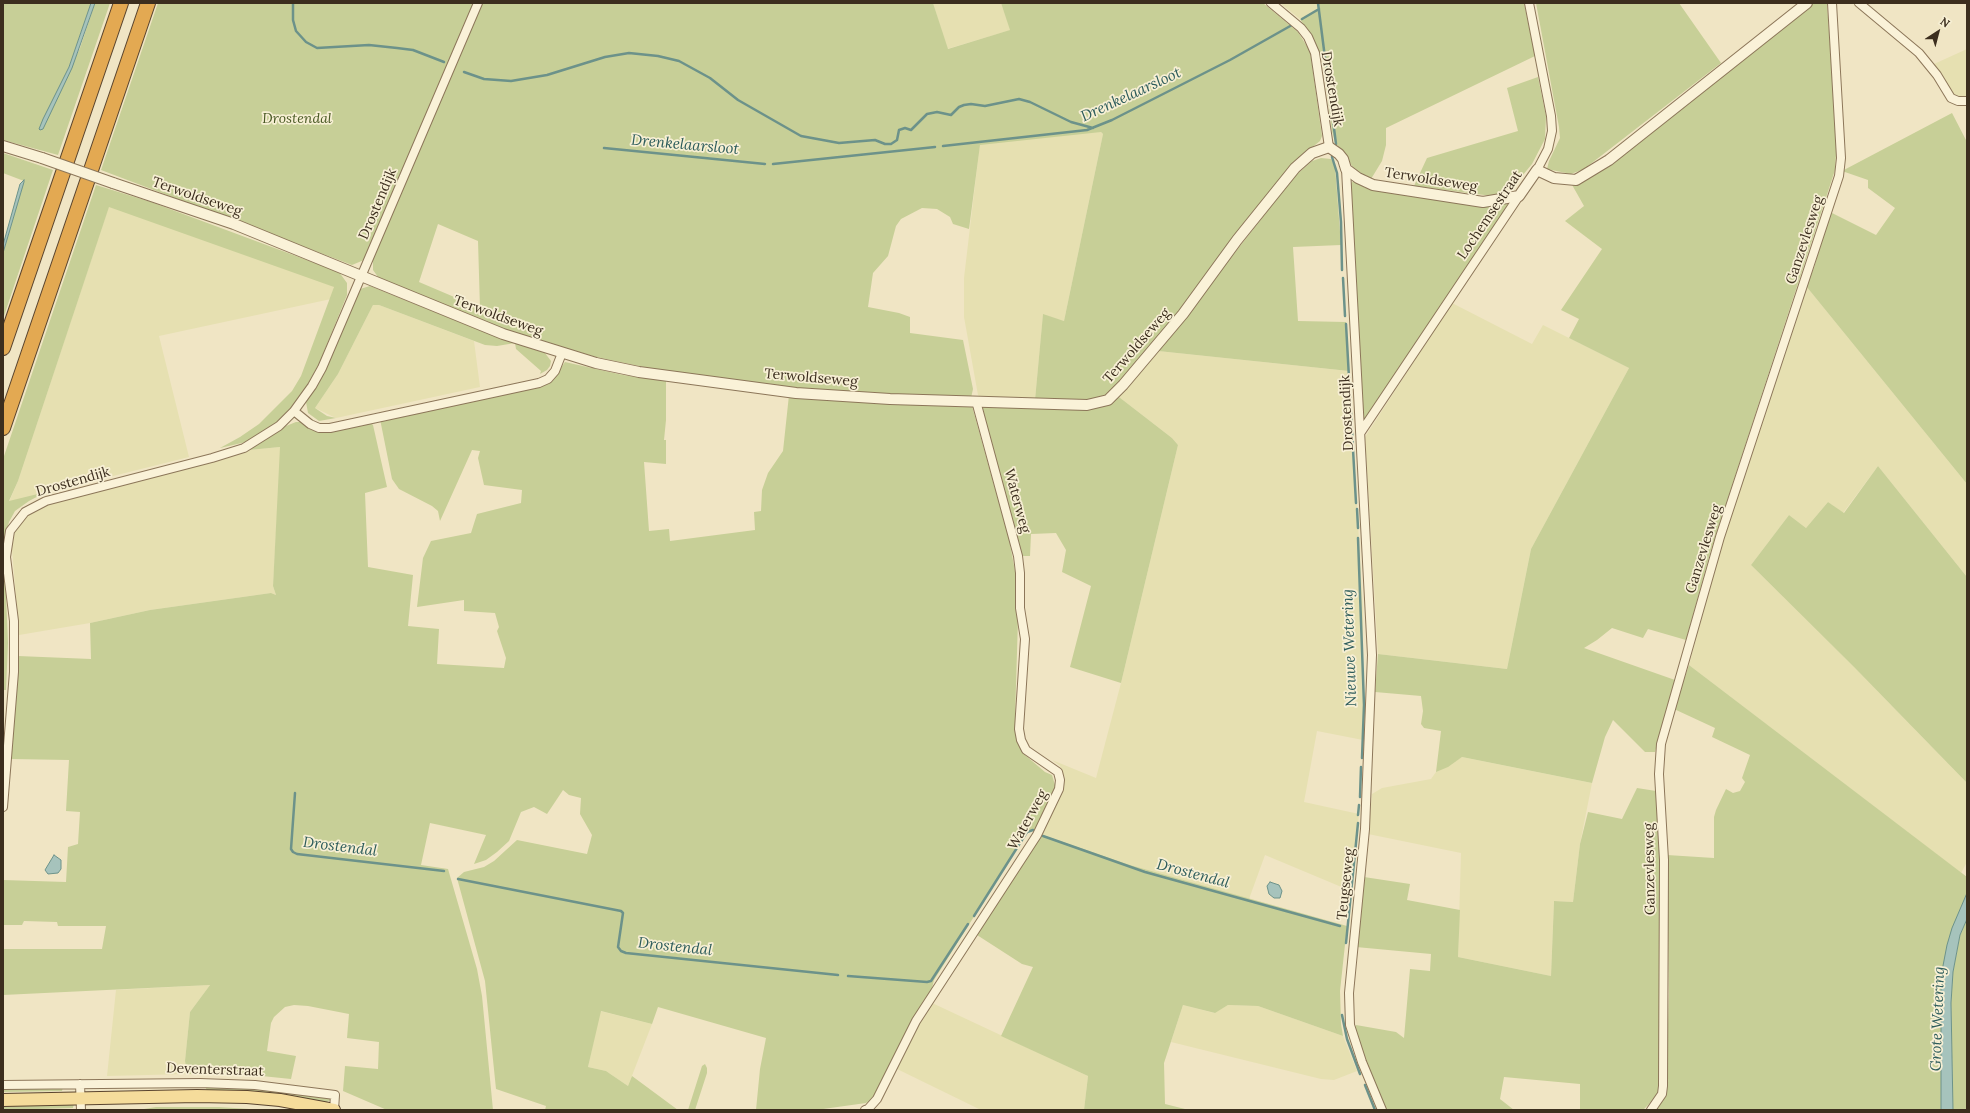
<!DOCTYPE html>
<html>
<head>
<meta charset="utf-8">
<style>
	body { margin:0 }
	#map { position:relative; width:1970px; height:1113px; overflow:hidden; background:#f0e5c4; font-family:Lora,serif }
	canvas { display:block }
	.frame { position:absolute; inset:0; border:4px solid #3c2e1e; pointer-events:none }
	.north { position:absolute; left:1918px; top:12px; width:40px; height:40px; -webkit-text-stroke:3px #f7efd4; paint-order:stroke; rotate:36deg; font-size:11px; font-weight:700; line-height:16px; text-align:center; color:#3c2e1e }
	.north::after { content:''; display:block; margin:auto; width:14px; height:18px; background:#3c2e1e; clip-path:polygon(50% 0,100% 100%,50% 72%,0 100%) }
</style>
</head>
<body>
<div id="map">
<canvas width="1970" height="1113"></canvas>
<div class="frame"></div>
<div class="north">N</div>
</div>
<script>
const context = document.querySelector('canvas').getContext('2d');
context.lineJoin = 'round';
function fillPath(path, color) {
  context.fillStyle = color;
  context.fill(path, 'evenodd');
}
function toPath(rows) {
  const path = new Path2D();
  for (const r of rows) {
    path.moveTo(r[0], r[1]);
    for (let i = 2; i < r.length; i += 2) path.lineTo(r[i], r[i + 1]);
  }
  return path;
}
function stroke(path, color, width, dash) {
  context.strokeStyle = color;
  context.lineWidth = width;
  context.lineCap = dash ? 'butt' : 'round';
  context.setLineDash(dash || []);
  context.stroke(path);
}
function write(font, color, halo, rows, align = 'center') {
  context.font = font + ' Lora,serif';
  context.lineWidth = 3.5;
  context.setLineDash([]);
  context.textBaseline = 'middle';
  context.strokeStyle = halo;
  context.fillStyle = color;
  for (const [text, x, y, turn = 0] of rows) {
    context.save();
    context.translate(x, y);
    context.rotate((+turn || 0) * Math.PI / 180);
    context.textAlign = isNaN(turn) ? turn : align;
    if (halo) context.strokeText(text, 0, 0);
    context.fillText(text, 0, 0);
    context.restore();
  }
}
fillPath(toPath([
	[933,3,1001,3,1011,30,947,49],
	[1280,3,1317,3,1318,10,1300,19],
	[1967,49,1967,98,1962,100,1954,96,1934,64],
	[1099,130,1103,134,1064,321,1043,315,1035,400,982,399,978,395,964,317,964,278,980,143],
	[109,206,311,277,332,285,335,289,331,299,159,336,189,457,9,502,18,481],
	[1806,286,1967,484,1967,577,1878,466,1843,513,1828,502,1806,528,1789,515,1751,565,1854,667,1967,783,1967,862,1961,873,1689,665,1723,538],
	[1452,303,1532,344,1543,325,1629,368,1531,549,1507,669,1378,654,1365,437],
	[373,305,379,305,474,341,480,387,336,418,315,408,338,374],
	[1158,351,1349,371,1363,609,1363,740,1317,731,1304,802,1359,814,1351,891,1265,855,1249,899,1130,865,1040,834,1058,799,1065,778,1060,766,1052,760,1096,778,1121,683,1178,445,1172,438,1119,397],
	[281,447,273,586,276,595,271,593,150,610,90,623,19,635,12,549,16,525,22,517,41,505,249,450],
	[1462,757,1592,783,1580,844,1573,902,1554,901,1551,976,1458,957,1461,853,1368,834,1372,794,1382,788,1431,779,1436,772],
	[210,985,190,1012,185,1061,187,1074,107,1076,116,990],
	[930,1002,1088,1076,1084,1110,981,1110,895,1068],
	[1183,1005,1214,1013,1228,1005,1258,1006,1343,1036,1357,1071,1334,1080,1321,1079,1171,1042],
	[600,1011,652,1024,628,1086,606,1071,588,1067]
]), '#e6e0b1');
fillPath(toPath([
	[3,3,91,3,69,67,41,130,80,48,95,3,110,3,58,155,3,140],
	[158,3,933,3,948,49,1010,30,1001,3,1263,3,1298,32,1310,51,1322,136,1320,141,1310,149,1147,351,1105,397,1096,400,1035,400,1043,314,1064,321,1103,134,1101,132,980,145,969,229,953,224,950,217,937,209,922,208,901,219,896,226,888,256,873,273,868,307,899,313,910,317,910,333,963,340,973,389,971,398,818,392,672,373,596,357,498,328,384,281,378,277,373,270,373,259,412,167,405,163,366,257,364,260,352,265,101,170],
	[438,224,478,241,480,308,419,282],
	[1317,3,1524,3,1535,56,1386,128,1386,145,1382,161,1371,179,1367,178,1355,170,1335,142,1332,131,1323,61,1314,40,1300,19,1318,10],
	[1536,3,1679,3,1721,63,1584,169,1571,174,1547,169,1549,161,1560,138,1559,127],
	[1812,3,1827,4,1837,140,1835,170,1711,550,1686,640,1648,629,1643,638,1612,628,1597,640,1584,648,1675,680,1655,752,1645,752,1613,720,1605,737,1592,783,1462,757,1448,767,1436,772,1441,731,1424,728,1421,724,1423,711,1421,696,1375,692,1378,654,1507,669,1531,549,1629,368,1569,338,1579,319,1561,310,1602,249,1565,221,1584,206,1571,183],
	[1538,77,1546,116,1545,139,1532,164,1517,182,1508,189,1492,196,1414,186,1427,158,1518,131,1507,88],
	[1952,113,1967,142,1967,484,1806,286,1814,268,1830,212,1876,235,1895,208,1868,188,1868,180,1842,171],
	[3,153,53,170,3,319,3,253,24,181,3,173],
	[1321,158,1331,159,1335,166,1341,245,1293,247,1298,321,1346,322,1349,371,1158,351,1294,177,1312,161],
	[1354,181,1505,202,1508,205,1362,424,1350,192,1351,183],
	[96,185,151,202,339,272,347,283,347,295,319,364,300,398,279,423,246,442,220,448,240,437,259,424,292,391,301,376,334,287,109,207,18,481,9,501,46,492,29,501,15,511,9,522,5,537,4,548,8,643,6,690,3,690,3,459],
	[370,286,502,339,545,353,551,361,550,366,547,370,540,374,541,371,516,349,515,343,497,346,485,345,379,305,373,305,338,374,315,408,327,416,336,418,319,421,308,413,306,402,317,386,360,289],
	[565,362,623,375,666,381,666,420,664,440,666,440,666,464,644,462,649,531,669,529,670,541,755,530,754,512,761,511,762,490,768,473,783,451,789,395,972,406,1009,539,1015,571,1018,619,1015,718,1017,742,1025,755,1045,772,1052,775,1055,785,1054,793,1035,829,1028,831,934,980,932,988,907,1031,873,1098,866,1103,816,1110,756,1110,760,1069,766,1038,658,1007,652,1024,601,1011,588,1067,606,1071,628,1086,632,1076,678,1110,545,1110,546,1106,496,1089,485,981,457,878,464,872,484,867,494,861,517,840,587,854,592,835,580,814,581,798,569,795,563,790,547,814,534,807,521,812,509,841,497,852,486,860,474,864,486,835,430,823,421,865,448,869,477,969,482,996,493,1110,387,1110,343,1091,345,1066,378,1069,379,1042,347,1038,349,1014,308,1006,294,1005,285,1007,274,1017,271,1023,267,1051,296,1056,291,1079,252,1075,187,1074,185,1061,190,1012,210,985,3,995,3,949,102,949,106,926,58,926,57,922,24,921,22,925,3,925,3,880,66,882,68,847,78,844,80,812,66,811,69,760,11,759,18,656,91,659,90,623,150,610,271,593,276,595,273,586,280,447,249,450,286,426,296,422,301,422,320,432,370,422,373,425,387,487,365,493,368,567,413,575,408,626,439,629,437,664,504,668,506,658,497,631,499,627,495,613,464,611,464,600,417,607,423,558,431,541,471,533,477,514,521,503,522,490,484,485,478,458,480,451,472,450,440,521,438,511,432,506,399,489,392,479,380,419,551,382],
	[1119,397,1172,438,1178,445,1121,683,1070,667,1091,586,1062,572,1066,550,1056,533,1031,534,1030,556,1020,556,981,406,1114,400],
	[1878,466,1967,577,1967,783,1854,667,1751,565,1789,515,1806,528,1828,502,1844,513],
	[1689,665,1967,877,1967,893,1941,976,1941,1110,1656,1110,1662,1102,1666,1085,1669,994,1667,855,1714,858,1714,817,1716,810,1726,789,1733,793,1740,791,1745,782,1742,778,1750,755,1712,737,1715,728,1674,709],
	[1637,788,1656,791,1662,910,1659,1089,1657,1096,1643,1110,1580,1110,1580,1084,1504,1077,1500,1099,1514,1110,1385,1110,1361,1051,1354,1029,1356,1025,1396,1032,1404,1038,1410,969,1430,971,1431,954,1356,947,1364,877,1410,884,1407,900,1460,910,1458,957,1551,976,1554,901,1573,902,1580,844,1588,812,1622,819],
	[1040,834,1130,865,1347,926,1340,991,1341,1024,1343,1036,1258,1006,1228,1005,1215,1013,1183,1005,1164,1063,1165,1104,1189,1110,1084,1110,1088,1076,1001,1036,1033,967,1022,964,977,935],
	[1967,919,1967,1110,1953,1110,1951,1003,1953,972,1960,935],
	[705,1064,707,1068,707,1073,695,1110,688,1110,702,1066],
	[205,1086,247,1087,331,1098,331,1100,326,1102,302,1098,207,1091],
	[63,1087,62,1091,3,1092,3,1088],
	[74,1103,73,1108,3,1110,3,1105],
	[156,1107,219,1107,265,1110,138,1110]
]), '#c7cf97');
const water = toPath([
	[91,3,95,3,72,68,43,129,40,130,39,129,43,119,69,67,91,3],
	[24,180,24,182,3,253,3,245,20,184,24,180],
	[54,855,61,860,61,869,58,873,48,874,45,870,54,855],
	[1270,882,1279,885,1282,891,1280,898,1274,898,1269,894,1267,886,1270,882],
	[1967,893,1967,919,1960,935,1953,972,1951,1003,1953,1110,1941,1110,1941,976,1947,945,1952,928,1967,893]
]);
fillPath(water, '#a6c3bc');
stroke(water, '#6c928a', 1);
stroke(toPath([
	[293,3,293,20,296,31,306,42,317,48,369,45,397,48,413,50,444,62],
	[1318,3,1336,144],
	[1302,19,1319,9],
	[464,72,484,79,511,81,547,75,605,57,629,53,658,56,679,61,710,78,738,100,801,136,839,143,875,140,885,144,891,144,897,140,899,130,905,128,911,130,927,114,937,112,951,115,959,107,964,105,971,104,985,106,1019,99,1030,102,1071,122,1093,128],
	[943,146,1087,130,1112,120,1230,60,1292,25],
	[604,148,765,164],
	[1332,157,1337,173,1341,222,1342,270],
	[773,164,935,147],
	[1343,278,1345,316],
	[1346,324,1356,503],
	[1357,509,1358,528],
	[1358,538,1364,705,1362,758],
	[295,793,291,849,293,852,297,854,444,871],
	[1360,797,1361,767],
	[1358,815,1359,805],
	[1043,836,1145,872,1340,926],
	[458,879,621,911,623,913,618,947,621,951,626,953,838,975],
	[974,916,1027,832,1033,830],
	[1346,943,1358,823],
	[848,976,927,982,931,981,968,924],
	[1342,1015,1347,1039,1360,1074],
	[1365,1085,1375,1110]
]), '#6c928a', 2.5);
const minor = toPath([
	[1271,3,1301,28,1308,37,1315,53,1329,147],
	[1529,3,1551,116,1552,131,1548,149,1537,170],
	[1859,3,1919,53,1937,75,1951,98,1958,101,1967,101],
	[1346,169,1372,655,1365,829,1349,993,1350,1025,1362,1062,1382,1110],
	[294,411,310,424,319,428,330,428,539,383,548,379,555,371,562,353],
	[1361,432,1519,196],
	[3,807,14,672,14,621,6,557,10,531,25,512,46,501,212,458,244,448,279,426,294,411,312,386,322,368,478,3],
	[80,1084,81,1110],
	[3,1085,200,1083,255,1085,335,1095,334,1110],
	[865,1110,868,1109,877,1099,916,1021,1037,835,1059,789,1060,780,1058,772,1026,750,1021,740,1019,729,1025,639,1020,608,1020,573,1018,556,976,401],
	[1651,1110,1662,1094,1663,1086,1664,860,1659,774,1661,744,1720,537,1839,176,1841,158,1832,3]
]);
const tertiary = toPath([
	[3,146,42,158],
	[113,183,234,224,503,334,596,363,639,372,796,393,890,399,1087,405,1108,400,1123,385,1183,314,1237,240,1295,168,1312,153,1329,147,1339,154,1343,159,1346,169,1358,178,1373,185,1483,202,1519,196,1537,170,1554,178,1576,180,1609,160,1807,3]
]);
const primary = toPath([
	[3,1100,197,1096,247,1097,280,1100,334,1110]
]);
const motorway = toPath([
	[3,348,121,3],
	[3,428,148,3]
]);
stroke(minor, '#8c7659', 10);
stroke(tertiary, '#8c7659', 12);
stroke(primary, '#5a442e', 14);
stroke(motorway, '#5a442e', 16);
stroke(minor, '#faf2d8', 8);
stroke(tertiary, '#faf2d8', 10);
stroke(primary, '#f5dc9b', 12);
stroke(motorway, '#e3a952', 14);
const tertiaryBridge = toPath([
	[42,158,113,183]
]);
stroke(tertiaryBridge, '#8c7659', 12, []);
stroke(tertiaryBridge, '#faf2d8', 10);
write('14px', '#3c2e1e', '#f7efd4', [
	["Drostendijk",1332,89,80],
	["Terwoldseweg",1431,180,9],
	["Terwoldseweg",197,197,19],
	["Drostendijk",378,204,-67],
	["Lochemsestraat",1490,215,-56],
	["Ganzevlesweg",1805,240,-72],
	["Terwoldseweg",498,316,20],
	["Terwoldseweg",1137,346,-49],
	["Terwoldseweg",811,378,5],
	["Drostendijk",1347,413,-93],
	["Drostendijk",73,482,-16],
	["Waterweg",1017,501,75],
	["Ganzevlesweg",1704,549,-73],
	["Waterweg",1028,820,-61],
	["Ganzevlesweg",1650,869,-91],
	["Teugseweg",1346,884,-84],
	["Deventerstraat",215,1070,2]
]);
write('italic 14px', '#495924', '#f7efd4', [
	["Drostendal",297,119]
]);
write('italic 15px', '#2d5c5b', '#f7efd4', [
	["Drenkelaarsloot",1131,95,-25],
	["Drenkelaarsloot",685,145,5],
	["Nieuwe Wetering",1350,648,-92],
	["Drostendal",340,847,7],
	["Drostendal",1193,874,15],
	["Drostendal",675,947,6],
	["Grote Wetering",1938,1019,-88]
]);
</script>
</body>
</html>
